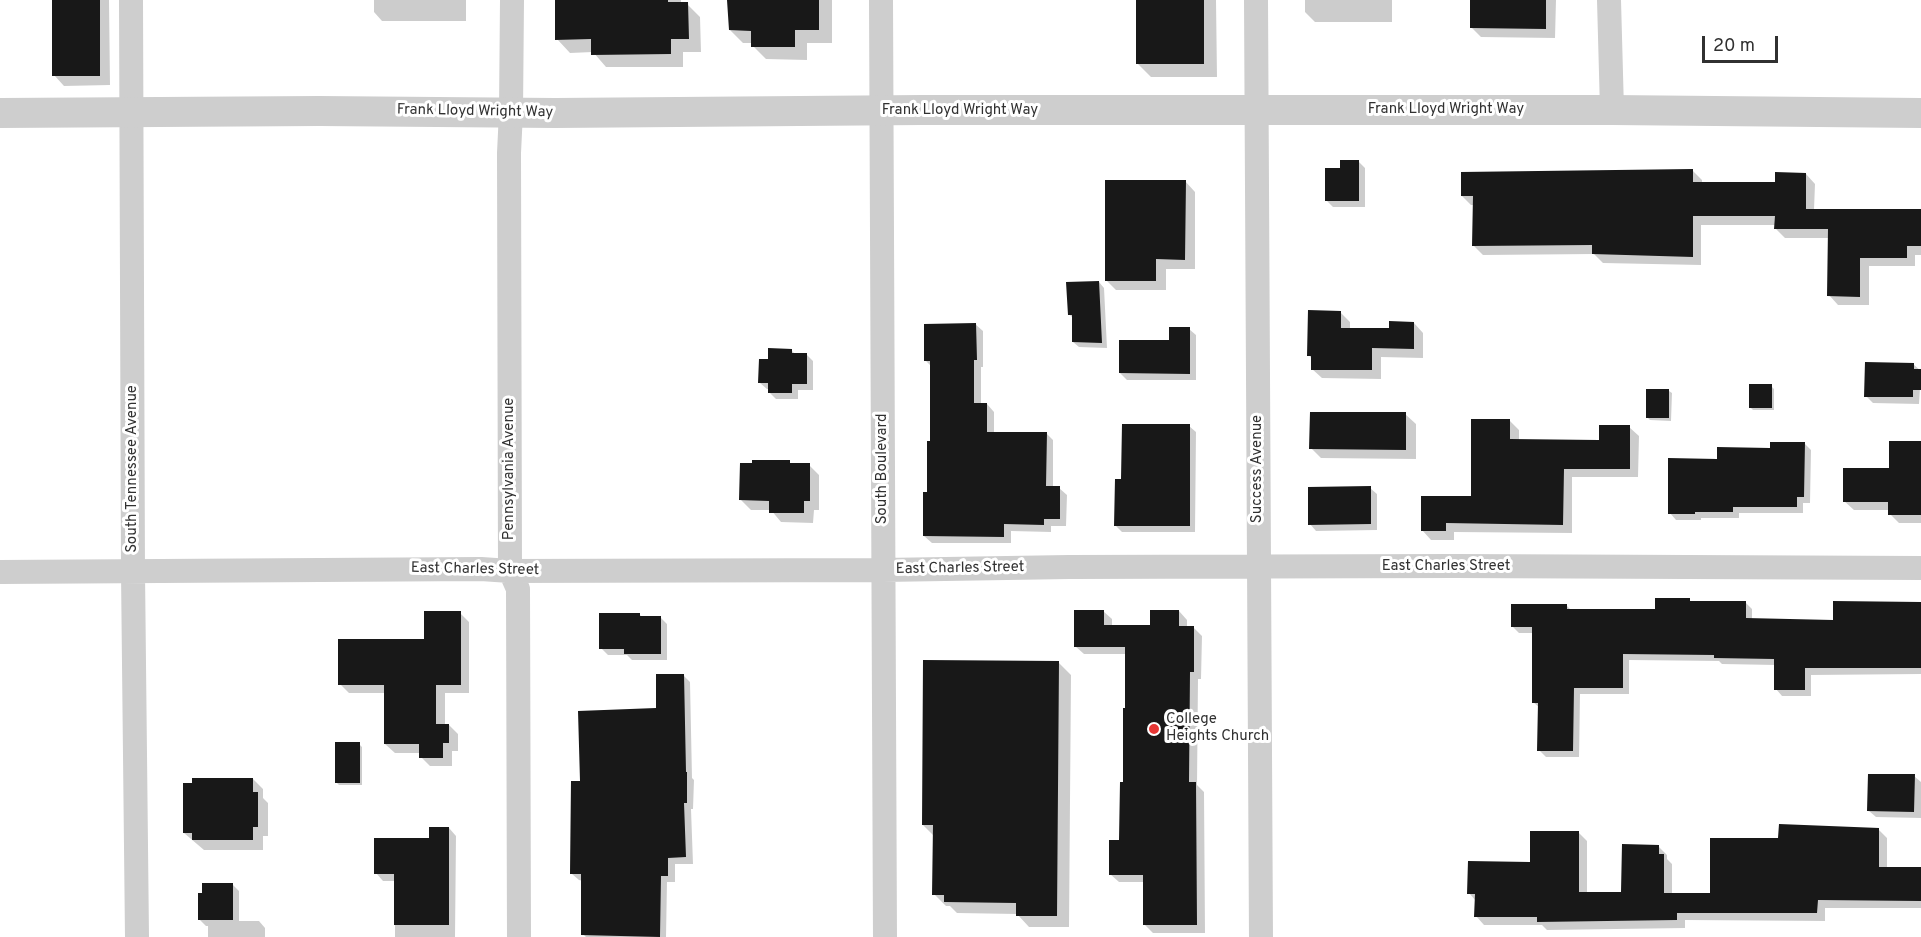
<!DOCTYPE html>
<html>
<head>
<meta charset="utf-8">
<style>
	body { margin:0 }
	#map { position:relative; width:1921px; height:937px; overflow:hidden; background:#fff; font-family:Overpass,sans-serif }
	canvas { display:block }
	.scale { position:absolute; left:1702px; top:36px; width:76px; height:27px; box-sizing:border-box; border:3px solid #313131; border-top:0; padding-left:8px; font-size:18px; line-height:21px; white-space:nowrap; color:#313131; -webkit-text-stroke:4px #fff; paint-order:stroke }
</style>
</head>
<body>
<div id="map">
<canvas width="1921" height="937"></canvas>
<div class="scale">20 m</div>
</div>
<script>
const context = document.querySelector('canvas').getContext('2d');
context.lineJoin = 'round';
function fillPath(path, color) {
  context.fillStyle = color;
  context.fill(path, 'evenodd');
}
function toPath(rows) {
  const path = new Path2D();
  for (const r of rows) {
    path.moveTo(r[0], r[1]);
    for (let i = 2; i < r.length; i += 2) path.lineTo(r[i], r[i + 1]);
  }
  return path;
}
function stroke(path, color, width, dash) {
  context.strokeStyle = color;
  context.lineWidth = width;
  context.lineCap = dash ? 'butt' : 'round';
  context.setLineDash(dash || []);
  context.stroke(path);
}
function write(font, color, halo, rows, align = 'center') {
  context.font = font + ' Overpass,sans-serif';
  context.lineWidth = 6;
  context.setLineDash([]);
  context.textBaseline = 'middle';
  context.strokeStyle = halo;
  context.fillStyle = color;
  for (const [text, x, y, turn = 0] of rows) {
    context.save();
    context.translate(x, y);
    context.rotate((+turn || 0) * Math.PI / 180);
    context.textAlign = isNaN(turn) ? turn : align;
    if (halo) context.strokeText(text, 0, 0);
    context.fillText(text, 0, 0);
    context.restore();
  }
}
fillPath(toPath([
	[54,0,109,0,110,85,64,86,54,75],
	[374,0,466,0,466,21,382,21,374,12],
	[557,0,681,0,681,4,687,4,700,17,701,52,683,52,683,67,606,67,593,52,570,53,557,39],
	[728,0,832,0,832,43,807,43,807,60,766,59,753,46,753,43,743,43,730,30],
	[1137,0,1216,0,1217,77,1151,77,1138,64],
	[1305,0,1392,0,1392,22,1315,22,1305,12],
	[1471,0,1556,0,1555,38,1481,37,1471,27],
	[1358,161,1365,168,1365,207,1333,207,1327,201,1341,170],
	[1693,171,1702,180,1702,184,1776,184,1806,174,1815,184,1814,210,1921,211,1921,255,1915,255,1915,266,1869,266,1869,305,1838,305,1829,295,1829,238,1785,238,1776,229,1776,225,1701,225,1701,265,1603,263,1594,254,1483,255,1474,246,1474,205,1471,205,1462,196],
	[1185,181,1195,192,1195,269,1166,269,1166,290,1116,290,1106,280],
	[1099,282,1104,288,1107,348,1079,347,1073,342,1073,318,1069,314],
	[1340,312,1350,322,1350,329,1391,330,1414,323,1423,333,1423,358,1381,357,1381,379,1322,378,1312,369,1312,359,1309,355],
	[975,324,983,331,983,367,981,367,981,404,987,404,994,412,994,433,1046,433,1053,440,1053,488,1059,488,1067,495,1066,526,1051,526,1051,532,1011,531,1011,543,932,543,924,536,931,443,931,366,926,361],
	[1189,329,1196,335,1196,380,1127,380,1120,373],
	[791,350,795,354,806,354,813,361,813,390,798,390,798,399,776,399,770,393,770,389,767,389,760,383,770,360],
	[1913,364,1921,371,1919,404,1873,403,1866,396],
	[1771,386,1774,389,1774,410,1753,410,1750,407],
	[1669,391,1672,393,1671,421,1650,420,1647,417],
	[1405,414,1416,424,1416,459,1321,458,1311,448],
	[1510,421,1519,430,1519,441,1600,441,1629,427,1639,436,1638,477,1572,477,1572,533,1454,532,1454,540,1431,540,1422,530,1472,497],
	[1189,426,1196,432,1195,532,1122,532,1116,526,1123,481],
	[1921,442,1921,523,1899,523,1890,514,1890,510,1854,510,1844,501,1890,470],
	[1804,443,1811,450,1810,503,1803,503,1803,513,1739,513,1739,518,1701,518,1701,520,1676,520,1670,513,1718,461],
	[789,462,792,465,809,465,819,475,819,510,814,510,813,523,781,522,771,510,751,510,741,500],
	[1370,488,1377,494,1377,530,1316,531,1310,524],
	[1689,600,1692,602,1745,602,1752,609,1752,620,1834,621,1921,604,1921,674,1811,675,1811,696,1782,696,1776,689,1776,665,1722,664,1719,661,1629,660,1629,694,1580,694,1579,757,1546,757,1539,750,1540,708,1533,702,1534,633,1519,633,1512,626,1567,606,1572,611,1656,611],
	[1103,611,1112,619,1112,627,1152,627,1179,611,1187,620,1187,627,1193,627,1202,636,1201,679,1198,679,1197,785,1204,792,1205,933,1153,933,1144,924,1144,882,1119,882,1110,874,1121,841,1127,709,1127,654,1084,654,1075,646],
	[460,613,469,622,469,693,445,693,445,725,449,725,458,734,458,751,452,751,452,766,430,766,421,757,421,753,395,753,385,744,385,693,349,693,340,684,426,640],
	[639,614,643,618,661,618,667,624,667,660,632,660,627,655,608,655,601,648],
	[1059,663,1071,675,1069,927,1029,927,1017,914,957,913,950,906,946,906,934,894,934,836,923,825],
	[683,675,690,682,692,778,694,780,693,809,691,809,693,864,675,864,675,882,667,882,666,937,586,937,583,934,583,881,579,880,572,874,582,783,658,709],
	[359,744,362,747,362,785,339,785,336,782],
	[1914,776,1921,782,1921,818,1876,817,1869,811],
	[253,779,263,789,263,798,268,803,268,836,263,836,263,850,204,850,184,833],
	[449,828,456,836,455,937,395,937,395,881,383,881,376,873],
	[1878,829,1887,838,1887,868,1921,868,1921,908,1825,908,1825,921,1685,920,1685,928,1547,930,1542,925,1484,925,1476,916,1476,901,1469,893,1531,863,1579,833,1587,841,1587,894,1623,894,1658,846,1667,855,1667,859,1672,864,1672,894,1712,894,1780,840],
	[233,885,239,891,239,921,259,921,265,928,265,937,208,937,208,926,206,926,199,919]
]), '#0003');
fillPath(toPath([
	[52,0,100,0,100,76,52,76],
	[555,0,668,0,668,2,688,2,689,39,671,39,671,54,591,55,591,39,555,40],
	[727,0,819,0,819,30,795,30,795,47,751,47,751,31,729,30],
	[1136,0,1204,0,1204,64,1136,64],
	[1470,0,1546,0,1546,29,1470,28],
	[1340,160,1359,160,1359,201,1325,201,1325,168,1340,168],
	[1693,169,1693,182,1775,182,1775,172,1806,173,1806,209,1921,209,1921,246,1907,246,1907,258,1860,258,1860,297,1827,296,1828,229,1774,229,1775,216,1693,216,1693,257,1592,254,1592,245,1472,246,1473,196,1461,196,1461,172],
	[1105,180,1186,180,1185,260,1156,259,1156,281,1105,281],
	[1099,281,1102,343,1072,342,1072,315,1068,315,1066,282],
	[1308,310,1341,311,1341,328,1389,328,1389,321,1414,322,1414,349,1372,348,1372,370,1311,370,1311,356,1307,356],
	[976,323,977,360,974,360,974,403,987,403,987,432,1047,432,1046,486,1060,486,1060,519,1044,519,1044,525,1004,524,1004,537,923,536,923,492,927,492,927,441,930,441,930,361,924,361,924,324],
	[1169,327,1190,327,1190,374,1119,373,1119,340,1169,340],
	[768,348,792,349,792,353,807,353,807,384,792,384,792,393,768,393,768,383,758,383,759,359,768,359],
	[1865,362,1914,363,1914,369,1921,369,1921,390,1913,390,1913,397,1864,397],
	[1749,384,1772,384,1772,408,1749,408],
	[1646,389,1669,389,1669,418,1646,418],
	[1310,412,1406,412,1406,450,1309,449],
	[1471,419,1510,419,1510,439,1599,440,1599,425,1630,425,1630,469,1564,469,1563,525,1446,523,1446,531,1421,531,1421,496,1471,496],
	[1122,424,1190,424,1190,526,1114,526,1115,479,1121,479],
	[1889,441,1921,441,1921,515,1888,515,1888,502,1843,502,1843,468,1889,468],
	[1770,442,1805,442,1804,497,1797,497,1797,507,1733,507,1733,512,1695,512,1695,514,1668,514,1668,458,1717,459,1717,447,1770,448],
	[752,460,790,460,790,463,810,463,810,501,804,501,804,513,769,513,769,501,739,500,740,463,752,463],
	[1371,486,1371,524,1308,525,1308,487],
	[1655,598,1690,598,1690,601,1746,601,1746,618,1833,620,1833,601,1921,602,1921,668,1805,668,1805,690,1774,690,1774,659,1714,658,1714,655,1623,654,1623,688,1574,688,1573,751,1537,751,1538,703,1532,703,1532,627,1511,627,1511,604,1567,604,1567,609,1655,609],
	[1074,610,1104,610,1104,625,1150,625,1150,610,1179,610,1179,626,1194,626,1194,672,1190,672,1189,782,1196,782,1197,925,1143,925,1143,875,1109,875,1109,840,1119,840,1120,782,1123,782,1123,708,1125,708,1125,647,1074,647],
	[424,611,461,611,461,685,436,685,436,724,449,724,449,743,443,743,443,758,419,758,419,744,384,744,384,685,338,685,338,639,424,639],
	[599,613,640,613,640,616,661,616,661,654,624,654,624,649,599,649],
	[923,660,1059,661,1057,916,1016,916,1016,903,944,902,944,895,932,895,933,825,922,825],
	[656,674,684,674,686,772,687,772,687,803,684,803,686,857,668,858,668,876,661,876,660,937,581,935,581,874,570,874,571,781,580,781,578,711,656,708],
	[335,742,360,742,360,783,335,783],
	[1868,774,1915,774,1914,812,1867,811],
	[192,778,253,778,253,792,258,792,258,827,253,827,253,840,192,840,192,833,183,833,183,783,192,783],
	[1779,824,1879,828,1879,867,1921,867,1921,901,1818,900,1817,913,1677,913,1677,920,1537,922,1537,917,1474,917,1475,894,1467,894,1468,861,1530,862,1530,831,1579,831,1579,892,1621,892,1622,844,1659,845,1659,854,1664,854,1664,893,1710,893,1710,838,1778,838],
	[429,827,449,827,449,925,394,925,394,874,374,874,374,838,429,838],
	[202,883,233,883,233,920,198,920,198,893,202,893]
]), '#181818');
stroke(toPath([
	[131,0,133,572,137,937],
	[512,0,511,112,509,153,510,571,518,589,519,937],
	[881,0,885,937],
	[1256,0,1261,937],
	[1609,0,1612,110],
	[0,572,481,569,510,571,883,570,1069,567,1455,566,1921,568]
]), '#cecece', 24);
stroke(toPath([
	[0,113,319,111,555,113,922,110,1612,110,1921,113]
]), '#cecece', 30);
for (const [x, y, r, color] of [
	[1154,729,6,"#e63735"]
]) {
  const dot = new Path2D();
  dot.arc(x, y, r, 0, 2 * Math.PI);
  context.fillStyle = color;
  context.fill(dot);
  stroke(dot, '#fff', 2);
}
write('15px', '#313131', '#fff', [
	["Frank Lloyd Wright Way",1446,110],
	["Frank Lloyd Wright Way",960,111],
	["Frank Lloyd Wright Way",475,112,1],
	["South Tennessee Avenue",133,469,-90],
	["Pennsylvania Avenue",510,469,-90],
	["South Boulevard",883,469,-90],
	["Success Avenue",1258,469,-90],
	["East Charles Street",1446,567],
	["East Charles Street",960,569,-1],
	["East Charles Street",475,570,1]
]);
write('15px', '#313131', '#fff', [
	["College",1166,720],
	["Heights Church",1166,737]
], 'left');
</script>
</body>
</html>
